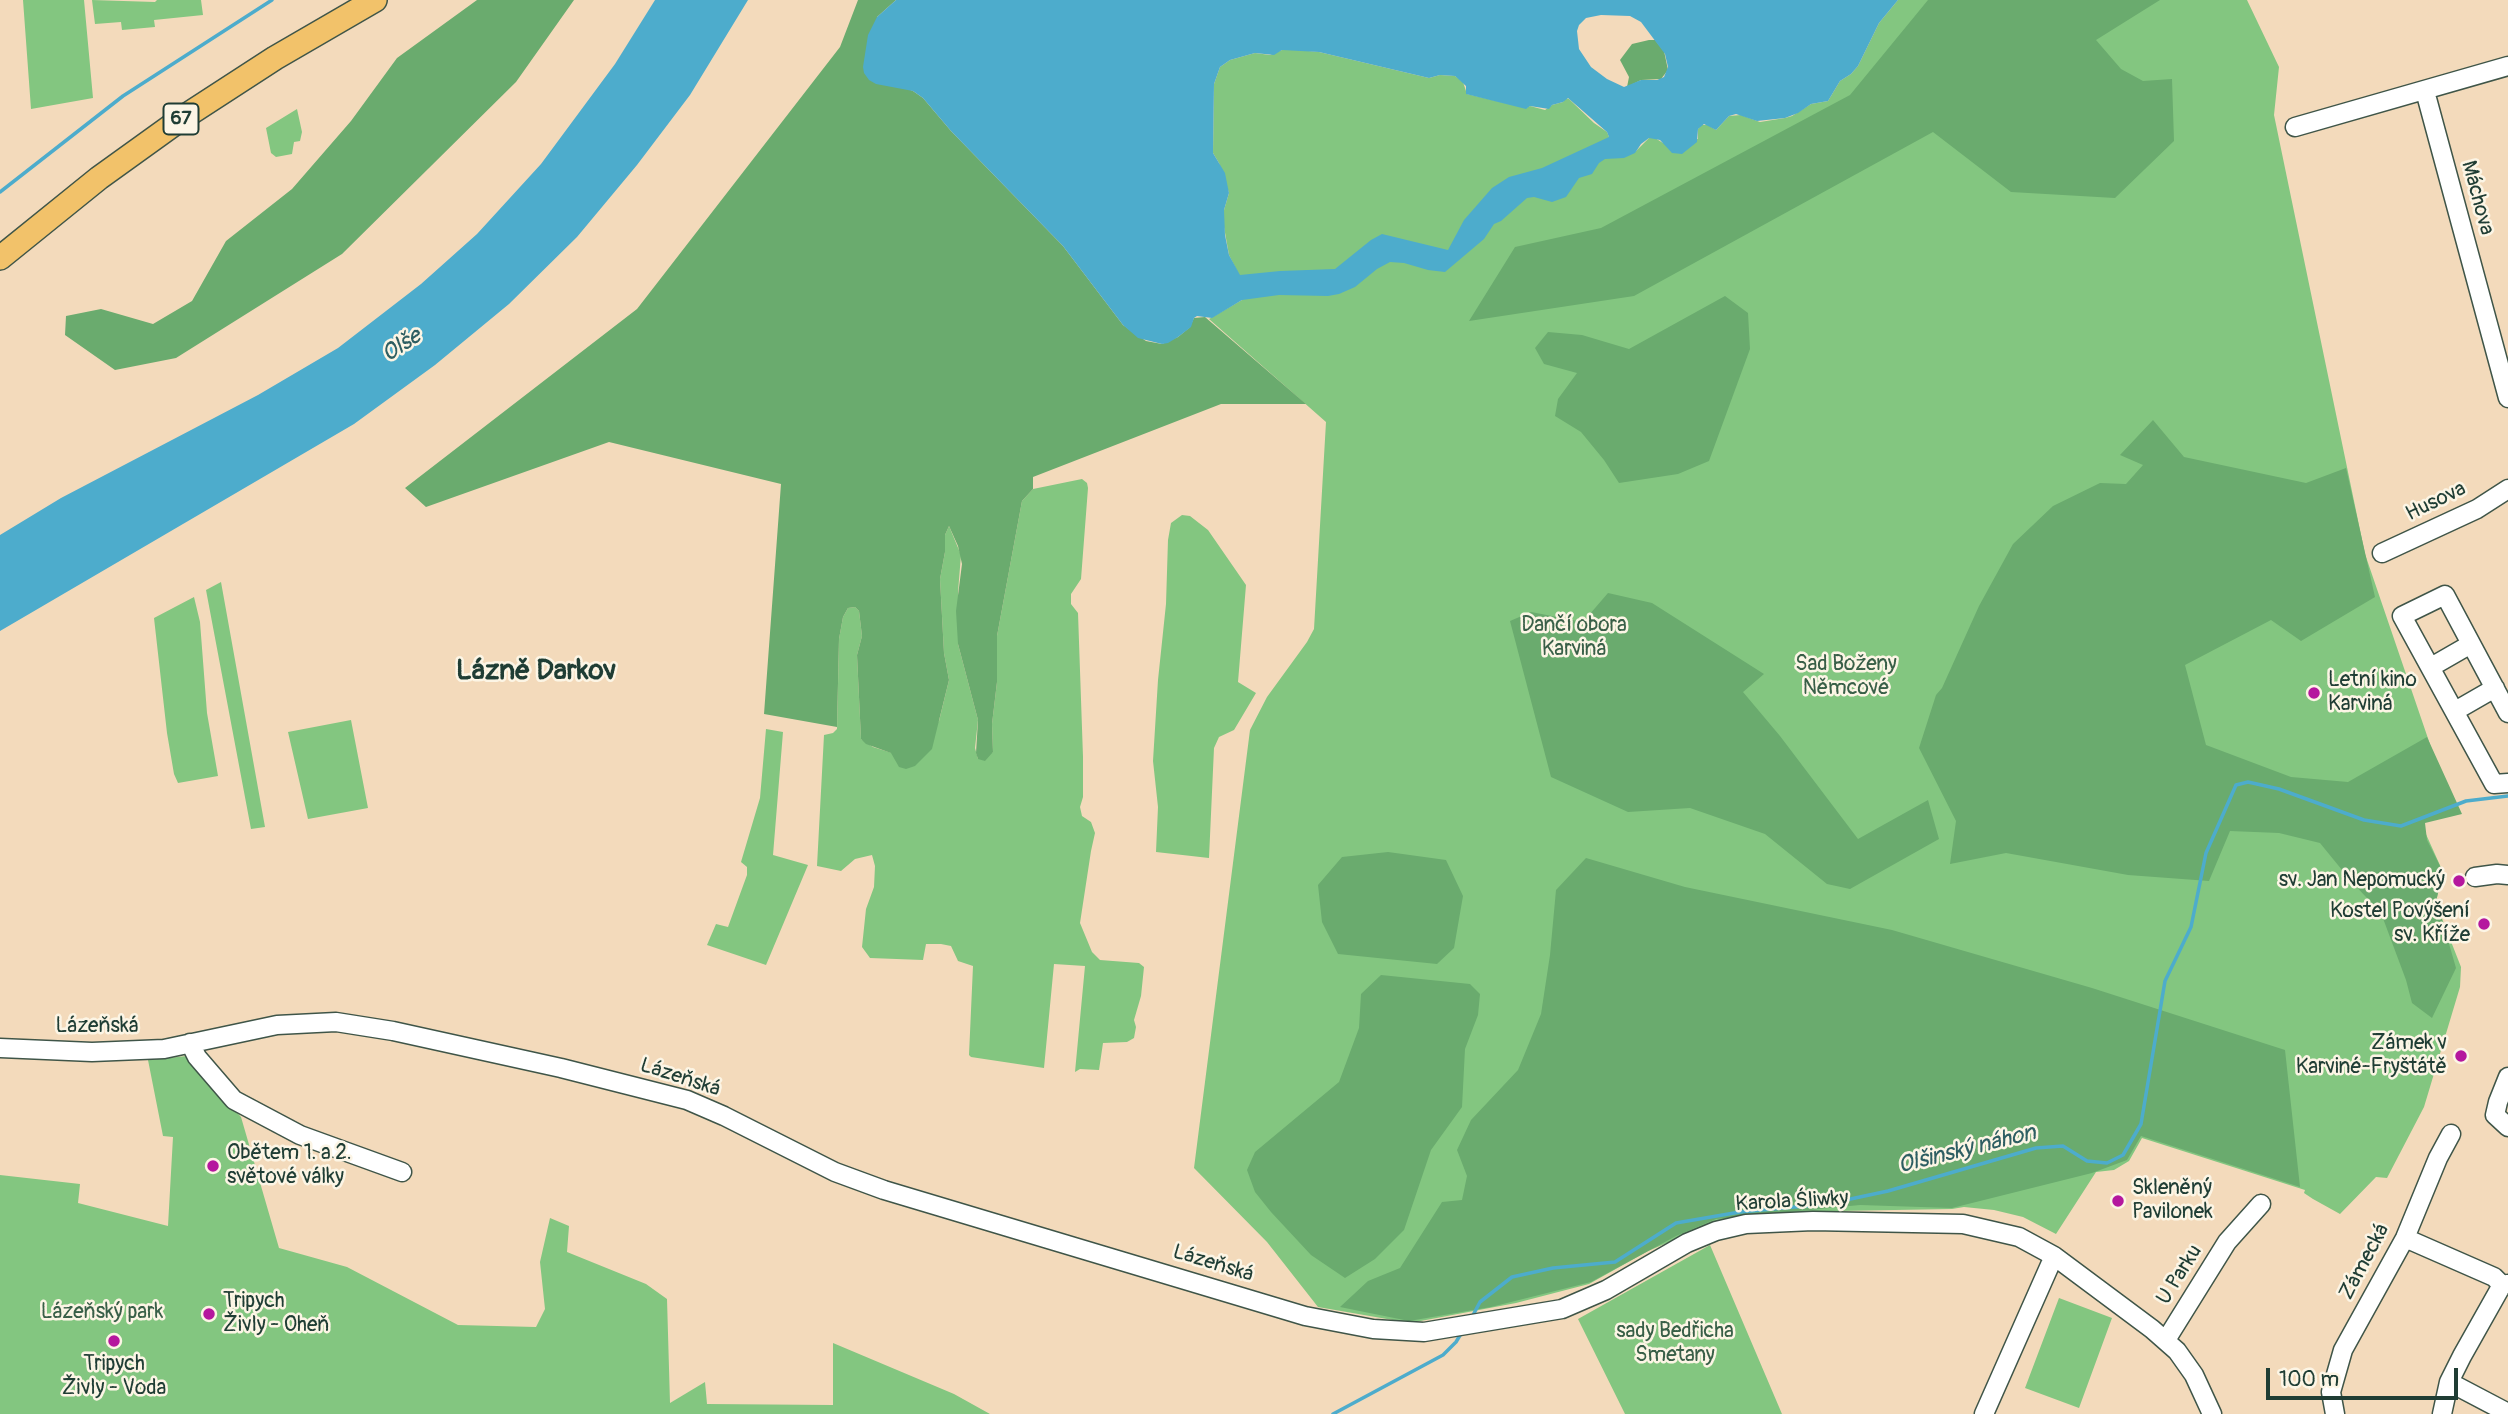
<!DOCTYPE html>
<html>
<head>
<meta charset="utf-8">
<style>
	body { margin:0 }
	#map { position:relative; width:2508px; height:1414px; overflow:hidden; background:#f3dabb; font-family:Pangolin,sans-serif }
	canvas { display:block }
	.scale { position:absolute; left:2266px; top:1368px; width:192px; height:32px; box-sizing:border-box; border:4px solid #1f3d34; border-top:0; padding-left:9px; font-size:21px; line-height:24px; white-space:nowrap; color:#1f3d34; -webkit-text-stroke:5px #fcf5e5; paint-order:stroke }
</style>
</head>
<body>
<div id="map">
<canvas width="2508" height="1414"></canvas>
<div class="scale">100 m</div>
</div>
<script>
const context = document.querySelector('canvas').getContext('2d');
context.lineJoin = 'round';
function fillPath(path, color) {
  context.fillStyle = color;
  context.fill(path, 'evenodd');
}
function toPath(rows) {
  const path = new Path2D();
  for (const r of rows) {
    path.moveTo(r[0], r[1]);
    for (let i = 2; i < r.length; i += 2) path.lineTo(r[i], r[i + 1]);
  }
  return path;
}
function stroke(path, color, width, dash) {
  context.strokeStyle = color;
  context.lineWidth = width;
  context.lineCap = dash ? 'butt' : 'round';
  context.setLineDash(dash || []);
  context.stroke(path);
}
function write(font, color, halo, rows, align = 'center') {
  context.font = font + ' Pangolin,sans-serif';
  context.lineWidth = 5;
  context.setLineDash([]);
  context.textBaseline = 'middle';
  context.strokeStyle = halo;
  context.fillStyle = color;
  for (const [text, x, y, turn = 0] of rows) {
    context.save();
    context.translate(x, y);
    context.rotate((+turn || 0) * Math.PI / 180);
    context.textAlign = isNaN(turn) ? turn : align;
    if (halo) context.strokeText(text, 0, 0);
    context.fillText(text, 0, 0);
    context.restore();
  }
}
fillPath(toPath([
	[23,0,84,0,93,98,31,109],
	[92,0,155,2,157,0,201,0,203,15,154,20,155,27,122,30,121,22,95,24],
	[1898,0,2247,0,2279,67,2274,115,2365,554,2434,756,2422,762,2425,832,2443,872,2433,914,2441,916,2461,967,2460,987,2424,1107,2387,1178,2376,1177,2340,1214,2313,1199,2304,1193,2305,1190,2142,1138,2129,1161,2114,1170,2096,1172,2056,1234,2023,1217,1994,1210,1964,1207,1952,1209,1837,1211,1719,1221,1648,1251,1589,1284,1516,1303,1410,1323,1318,1307,1267,1242,1194,1168,1250,730,1267,697,1307,642,1314,629,1326,422,1209,319,1242,300,1239,275,1229,255,1224,227,1224,210,1229,193,1219,163,1213,153,1214,84,1220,67,1230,60,1255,53,1270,55,1282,50,1298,50,1319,52,1429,78,1440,75,1455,76,1463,82,1467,94,1526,108,1530,106,1545,110,1552,105,1563,102,1565,98,1569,99,1594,123,1607,132,1609,137,1634,153,1649,138,1655,138,1663,143,1698,139,1698,129,1701,125,1708,125,1716,130,1729,116,1741,115,1760,122,1785,118,1792,116,1811,104,1828,101,1840,81,1851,74,1858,66,1879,23],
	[297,109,302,132,300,141,294,142,292,154,276,157,271,153,266,128],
	[1082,479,1087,483,1088,488,1081,579,1071,594,1071,604,1078,613,1083,757,1083,797,1080,807,1082,816,1091,822,1095,833,1091,851,1080,923,1092,952,1100,960,1139,963,1144,967,1141,996,1134,1020,1136,1027,1134,1038,1127,1042,1103,1043,1099,1070,1080,1069,1075,1072,1085,966,1054,964,1044,1068,971,1057,969,1055,973,966,958,961,951,946,941,944,926,944,923,960,870,958,862,947,866,909,874,887,875,866,872,855,855,859,841,871,817,866,824,735,833,733,837,729,839,639,843,617,848,608,855,607,859,611,862,636,857,655,861,739,873,747,892,753,939,721,949,680,944,653,940,579,945,552,945,535,949,526,961,555,958,592,958,644,978,720,975,748,978,759,993,752,992,724,997,682,997,636,1022,501,1033,489],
	[1182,515,1190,516,1208,530,1246,585,1238,682,1256,693,1234,730,1219,737,1214,748,1209,858,1156,852,1158,807,1153,761,1158,680,1166,604,1168,540,1171,523],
	[221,582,265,827,251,829,206,590],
	[194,597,200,622,207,713,218,776,178,783,174,774,167,733,154,618],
	[351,720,368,808,308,819,288,732],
	[766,729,783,732,773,855,808,865,766,965,707,945,716,924,728,927,747,875,747,867,741,862,760,798],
	[187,1056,241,1117,279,1248,347,1267,458,1325,536,1327,545,1309,540,1262,550,1218,569,1226,567,1252,646,1284,667,1299,670,1403,705,1382,707,1404,833,1405,833,1343,954,1394,990,1414,0,1414,0,1175,80,1184,78,1203,168,1226,173,1137,163,1136,148,1060],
	[1710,1245,1782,1414,1625,1414,1578,1319],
	[2059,1298,2112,1318,2079,1408,2025,1388]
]), '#83c680');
fillPath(toPath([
	[477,0,574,0,516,82,342,254,176,358,115,370,65,335,66,316,101,309,153,324,192,301,226,241,292,189,351,121,397,58],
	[858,0,896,0,877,17,903,87,913,91,923,98,951,131,1063,246,1123,325,1146,341,1162,344,1178,337,1189,328,1194,318,1205,317,1306,404,1221,404,1033,477,1033,489,1022,501,997,636,997,682,992,724,993,752,985,761,978,759,976,753,978,720,958,644,956,611,962,564,958,546,949,526,945,535,945,552,940,579,944,653,949,680,932,749,915,766,906,769,899,767,891,753,866,744,861,739,857,655,862,636,859,611,855,607,848,608,843,617,839,639,837,727,764,714,781,484,609,442,426,507,405,488,637,309,840,47],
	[1928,0,2160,0,2096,40,2121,69,2143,81,2172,79,2174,141,2115,198,2011,192,1933,132,1634,296,1469,321,1515,247,1601,228,1850,95],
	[1649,40,1655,40,1664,51,1668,70,1661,79,1641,80,1627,87,1629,77,1620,60,1632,44],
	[1725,296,1748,313,1750,349,1709,461,1678,474,1619,483,1604,460,1581,432,1555,416,1558,399,1577,373,1544,364,1535,348,1548,332,1582,335,1629,349],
	[2153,420,2184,457,2306,483,2346,468,2375,597,2301,641,2271,620,2185,665,2206,745,2291,777,2348,782,2427,737,2462,814,2425,823,2427,840,2443,872,2433,914,2441,916,2456,968,2432,1018,2412,1003,2406,980,2381,913,2351,881,2320,843,2279,833,2230,831,2209,881,2128,875,2006,853,1950,864,1956,821,1919,748,1936,695,1942,688,1979,606,2013,544,2053,506,2100,483,2126,484,2143,465,2120,455],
	[1608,593,1652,603,1764,674,1743,692,1780,736,1858,839,1928,800,1939,839,1850,889,1827,884,1765,834,1690,808,1628,812,1551,777,1510,621,1531,612,1583,622],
	[1388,852,1446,860,1463,896,1454,948,1437,964,1338,954,1322,922,1318,885,1342,857],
	[1586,858,1685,887,1892,930,2092,988,2285,1050,2300,1187,2141,1136,2127,1160,2092,1173,1952,1208,1860,1205,1716,1219,1676,1236,1591,1282,1491,1307,1409,1321,1340,1307,1368,1281,1400,1268,1442,1202,1462,1200,1467,1176,1457,1150,1471,1120,1518,1070,1541,1014,1550,955,1556,890],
	[1381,975,1470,984,1480,994,1478,1015,1465,1049,1462,1107,1431,1150,1404,1230,1375,1259,1345,1278,1311,1255,1271,1212,1255,1192,1247,1170,1255,1152,1339,1082,1359,1028,1361,994]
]), '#6aab6e');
fillPath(toPath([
	[655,0,748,0,690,95,637,165,577,237,509,304,435,365,354,424,0,631,0,535,61,498,258,395,338,348,421,284,477,234,541,164,615,64],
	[896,0,1898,0,1879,23,1858,66,1851,74,1840,81,1828,101,1811,104,1798,113,1785,118,1757,121,1736,114,1729,116,1716,130,1704,124,1698,129,1697,142,1682,154,1672,153,1660,140,1649,138,1641,144,1635,153,1624,158,1605,159,1599,163,1592,174,1579,178,1566,197,1552,202,1534,197,1527,198,1501,221,1494,224,1484,239,1445,272,1428,270,1404,263,1390,262,1377,269,1355,287,1339,294,1328,296,1279,295,1242,300,1212,318,1197,316,1194,318,1191,327,1178,337,1168,343,1162,344,1138,338,1123,325,1063,246,951,131,923,98,913,91,876,84,869,80,864,73,863,67,868,35,877,17],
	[1601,15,1630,16,1641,22,1665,54,1668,67,1664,77,1657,80,1641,80,1624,87,1607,79,1591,67,1579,49,1577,31,1579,25,1586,18],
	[1282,50,1319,52,1429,78,1440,75,1455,76,1466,86,1466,94,1526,109,1530,106,1549,109,1552,105,1563,102,1568,98,1607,132,1609,137,1542,168,1509,177,1492,188,1464,220,1448,250,1382,234,1371,240,1335,269,1280,271,1240,275,1229,255,1225,235,1224,210,1229,193,1225,173,1213,153,1214,84,1220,67,1230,60,1255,53,1274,55]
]), '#4daccc');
stroke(toPath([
	[0,192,123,96,272,0],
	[1472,1317,1480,1302,1512,1277,1553,1268,1615,1262,1676,1223,1740,1212,1827,1204,1888,1191,2036,1148,2063,1146,2087,1161,2107,1163,2123,1155,2141,1124,2165,981,2191,927,2206,853,2236,785,2248,782,2279,789,2364,820,2401,826,2466,801,2508,796],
	[1333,1414,1443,1355,1456,1342,1462,1332]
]), '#4daccc', 3.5);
const minor = toPath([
	[2425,91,2508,398],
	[2295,127,2508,66],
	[2382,553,2477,509,2508,489],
	[2431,667,2471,644],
	[2455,711,2495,688],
	[2508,713,2445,595,2402,616,2494,784,2508,783],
	[2475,877,2497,874,2508,875],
	[190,1043,197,1057,234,1100,300,1135,402,1172],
	[0,1048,92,1052,164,1049,277,1025,336,1022,393,1031,561,1068,687,1100,724,1116,835,1172,884,1190,1305,1316,1373,1329,1424,1332,1562,1309,1606,1290,1687,1243,1716,1231,1746,1224,1813,1221,1963,1224,2019,1237,2054,1256,2152,1329,2177,1351,2194,1375,2212,1414],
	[2508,1077,2498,1102,2495,1115,2508,1127],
	[2405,1238,2494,1277,2502,1285],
	[2166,1340,2227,1242,2261,1204],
	[2449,1382,2508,1413],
	[1984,1414,2054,1256],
	[2335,1414,2331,1392,2343,1350,2405,1238,2438,1158,2451,1134],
	[2442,1414,2449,1382,2462,1356,2502,1285,2508,1284]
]);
const major = toPath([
	[0,258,99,178,181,119,275,58,375,0]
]);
stroke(minor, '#3f5548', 21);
stroke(major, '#3f5548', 26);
stroke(minor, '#fff', 18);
stroke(major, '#f2c26a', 23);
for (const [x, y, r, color] of [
	[2314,693,7,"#b5179e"],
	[2459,881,7,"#b5179e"],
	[2484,924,7,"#b5179e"],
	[2461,1056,7,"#b5179e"],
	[213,1166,7,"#b5179e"],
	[2118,1201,7,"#b5179e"],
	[209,1314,7,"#b5179e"],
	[114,1341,7,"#b5179e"]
]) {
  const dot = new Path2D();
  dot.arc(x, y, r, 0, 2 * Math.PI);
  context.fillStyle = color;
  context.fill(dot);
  stroke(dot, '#fcf5e5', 2.5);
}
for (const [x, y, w] of [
	[181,119,35]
]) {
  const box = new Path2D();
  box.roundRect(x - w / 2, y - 15.5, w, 31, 5);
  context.fillStyle = '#fcf5e5';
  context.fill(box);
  stroke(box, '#1f3d34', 2);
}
write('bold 19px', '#1f3d34', null, [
	["67",181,119]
]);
write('21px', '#1f3d34', '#fcf5e5', [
	["Máchova",2477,198,75],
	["Husova",2436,502,-26],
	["Lázeňská",97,1027],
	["Lázeňská",680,1078,18],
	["Karola Śliwky",1792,1202,-3],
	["Zámecká",2365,1262,-62],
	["Lázeňská",1213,1264,17],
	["U Parku",2180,1275,-58]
]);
write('21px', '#385f47', '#fcf5e5', [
	["Dančí obora",1574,626],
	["Karviná",1574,650],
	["Sad Boženy",1846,665],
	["Němcové",1846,689],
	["Lázeňský park",102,1313],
	["sady Bedřicha",1675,1332],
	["Smetany",1675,1356]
]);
write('21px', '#1f3d34', '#fcf5e5', [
	["Letní kino",2328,681],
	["Karviná",2328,705],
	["sv. Jan Nepomucký",2445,881,"right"],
	["Kostel Povýšení",2470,912,"right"],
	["sv. Kříže",2470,936,"right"],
	["Zámek v",2447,1044,"right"],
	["Karviné-Fryštátě",2447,1068,"right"],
	["Obětem 1. a 2.",227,1154],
	["světové války",227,1178],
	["Skleněný",2132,1189],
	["Pavilonek",2132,1213],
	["Tripych",223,1302],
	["Živly - Oheň",223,1326],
	["Tripych",114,1365,"center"],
	["Živly - Voda",114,1389,"center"]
], 'left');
write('italic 23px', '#2d5e62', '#fcf5e5', [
	["Olše",402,346,-33],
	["Olšinský náhon",1967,1150,-14]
]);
write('bold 28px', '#1f3d34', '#fcf5e5', [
	["Lázně Darkov",536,672]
]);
</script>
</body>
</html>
